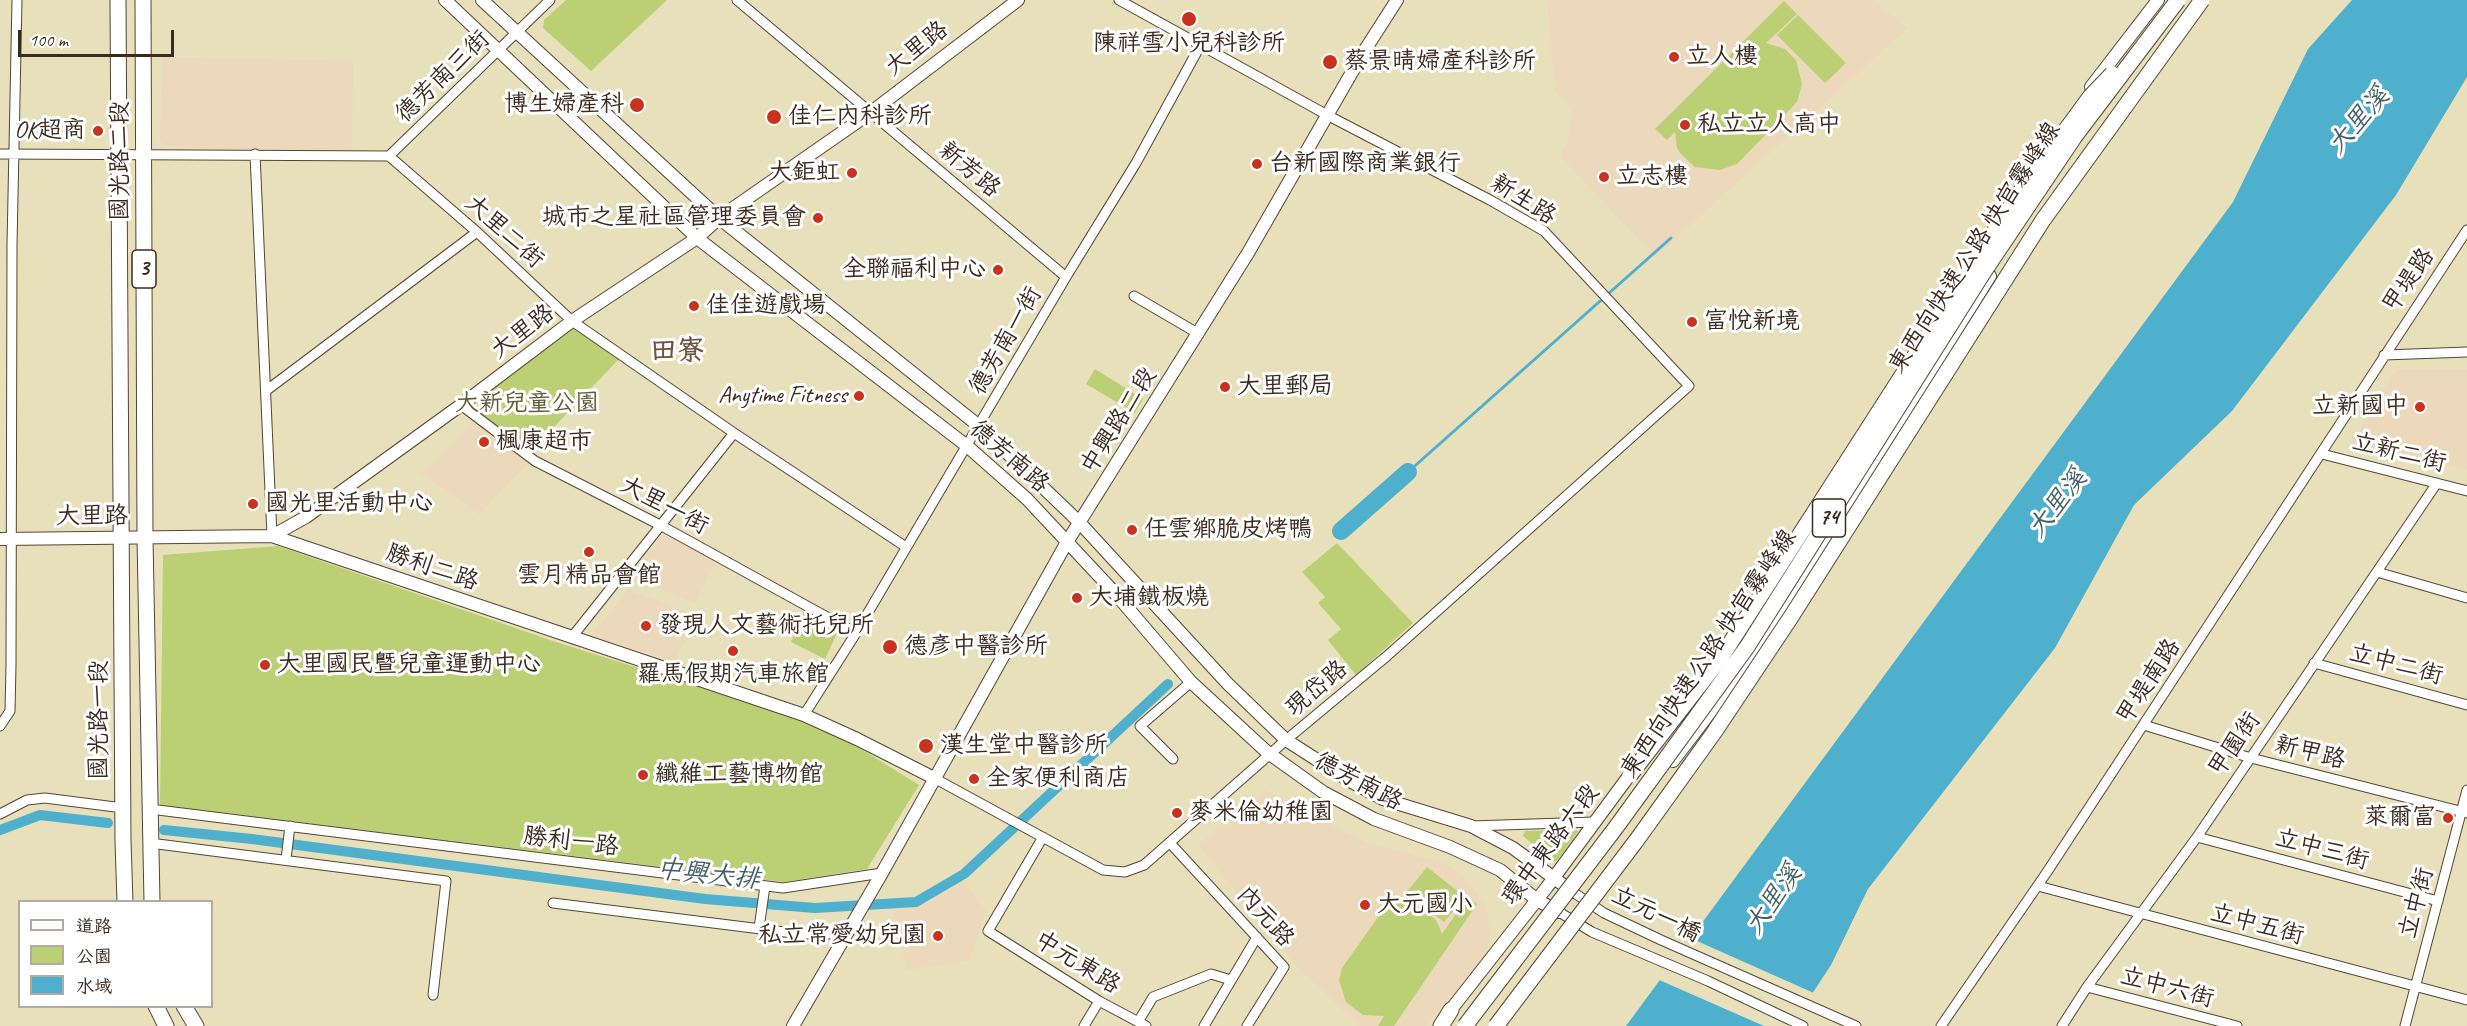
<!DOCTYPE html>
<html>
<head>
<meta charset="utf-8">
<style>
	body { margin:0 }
	#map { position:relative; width:2467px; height:1026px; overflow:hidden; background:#e8e0bb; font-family:Caveat,"LXGW WenKai TC",sans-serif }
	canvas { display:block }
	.legend { position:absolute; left:18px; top:900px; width:195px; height:108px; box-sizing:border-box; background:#fff; border:2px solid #b1aaa5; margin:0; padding:8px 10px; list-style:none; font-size:18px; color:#3b2a1e }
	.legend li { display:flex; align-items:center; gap:12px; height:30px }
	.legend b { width:30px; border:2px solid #b1aaa5 }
	.scale { position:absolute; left:18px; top:30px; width:156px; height:27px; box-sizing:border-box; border:3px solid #3b2a1e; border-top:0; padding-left:8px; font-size:18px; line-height:21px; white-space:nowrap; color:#3b2a1e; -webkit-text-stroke:4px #fff; paint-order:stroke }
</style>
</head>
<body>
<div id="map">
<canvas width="2467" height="1026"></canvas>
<ul class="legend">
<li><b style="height:8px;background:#fff"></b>道路</li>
<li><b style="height:16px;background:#bbd074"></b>公園</li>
<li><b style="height:16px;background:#4eb0cd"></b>水域</li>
</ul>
<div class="scale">100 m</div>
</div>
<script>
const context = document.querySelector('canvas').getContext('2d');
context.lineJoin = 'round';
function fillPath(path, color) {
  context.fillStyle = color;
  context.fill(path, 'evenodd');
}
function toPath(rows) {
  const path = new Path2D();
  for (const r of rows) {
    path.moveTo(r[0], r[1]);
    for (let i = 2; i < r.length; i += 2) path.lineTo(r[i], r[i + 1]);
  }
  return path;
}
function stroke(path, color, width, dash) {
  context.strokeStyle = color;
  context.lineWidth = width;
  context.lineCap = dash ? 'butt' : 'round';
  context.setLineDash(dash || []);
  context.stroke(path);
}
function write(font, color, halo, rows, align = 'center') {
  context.font = font + ' Caveat,"LXGW WenKai TC",sans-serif';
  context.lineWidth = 6;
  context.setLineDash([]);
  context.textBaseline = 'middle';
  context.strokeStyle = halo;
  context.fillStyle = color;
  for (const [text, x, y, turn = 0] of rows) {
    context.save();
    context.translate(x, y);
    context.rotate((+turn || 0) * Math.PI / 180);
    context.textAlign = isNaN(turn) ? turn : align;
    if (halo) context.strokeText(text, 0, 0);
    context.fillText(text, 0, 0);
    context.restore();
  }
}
fillPath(toPath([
	[1547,0,1872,0,1908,28,1655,257,1560,156,1568,143,1571,108,1555,92],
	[162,57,353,61,352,153,165,146,160,141],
	[2401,369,2467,369,2467,469,2352,443,2394,372],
	[474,420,530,461,479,514,421,474],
	[668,533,717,559,695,603,630,576,662,535],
	[628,590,697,616,675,662,591,635],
	[1265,790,1367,843,1446,864,1470,883,1480,897,1488,914,1491,931,1487,952,1426,1026,1360,1026,1298,968,1198,845,1219,827,1228,829,1259,807,1254,799],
	[963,882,986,911,970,960,907,970,891,909,927,903]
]), '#ecd8ba');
fillPath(toPath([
	[566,0,667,0,591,71,543,28,544,20],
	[1784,1,1797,14,1766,43,1785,49,1796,60,1802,84,1797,102,1737,164,1720,170,1695,167,1681,154,1677,148,1675,132,1667,140,1655,129],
	[1798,15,1846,63,1825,83,1777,35],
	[572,325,619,359,530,452,481,416,483,393],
	[1095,369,1143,399,1135,413,1086,384],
	[1337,543,1413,623,1356,675,1328,640,1341,629,1318,603,1325,597,1302,572],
	[278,546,556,642,800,719,853,744,919,785,867,869,784,882,160,805,163,555],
	[804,611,840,627,825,659,791,642],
	[1575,830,1578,831,1577,833,1557,861,1553,861,1523,836,1525,831],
	[1427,867,1465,897,1444,922,1406,893],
	[1468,897,1477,904,1394,1026,1378,1026,1384,1016,1363,1015,1346,1002,1339,980,1342,968,1386,906,1402,903,1419,906,1436,920,1442,934]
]), '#bbd074');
fillPath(toPath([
	[2352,0,2467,0,2467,77,2396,195,2232,411,2134,505,2055,648,1868,889,1831,965,1791,1026,1626,1026,2233,202,2308,49]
]), '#4eb0cd');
fillPath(toPath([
	[1688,937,1816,994,1794,1026,1764,1026,1657,979]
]), '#e8e0bb');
stroke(toPath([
	[1408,472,1671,238]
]), '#4eb0cd', 3);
stroke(toPath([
	[0,830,40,815,108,823],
	[164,830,252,839,705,899,815,908,916,902,964,874,1168,684]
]), '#4eb0cd', 10);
stroke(toPath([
	[1341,531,1408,472]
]), '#4eb0cd', 18);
const minor = toPath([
	[737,0,1066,277],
	[0,154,389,156,477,232,572,321,734,433,906,547],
	[255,154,272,536],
	[389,156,550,0],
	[1134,296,1199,334],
	[2384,355,2467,352],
	[267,390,477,232],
	[461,405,535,461,660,525,856,633],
	[2322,454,2467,491],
	[2377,572,2467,598],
	[572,637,734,433],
	[2314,663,2467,705],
	[804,715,856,633,1066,277,1136,163,1200,46],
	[2144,725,2251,758,2467,813],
	[0,726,10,711,11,665,12,245,17,0],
	[1173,759,1140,726,1191,682],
	[934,778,1103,870,1125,872,1144,865,1286,740,1387,656,1689,386,1544,231,1490,200,1329,116,1119,0],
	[150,809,783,888,882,873],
	[0,814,27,800,45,798,123,808],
	[1471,826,1594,822],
	[1043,837,988,931,1099,1001,1146,1026],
	[2197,837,2438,901],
	[150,843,446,881,433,995],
	[1170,843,1284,967,1247,1026],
	[286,859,290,826],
	[2038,886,2467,1000],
	[1573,892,1604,913,1661,940,1856,1026],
	[553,903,801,934,846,934],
	[1559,912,1592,932,1708,981,1803,1026],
	[759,928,765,886],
	[2087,987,2237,1026],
	[1138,1022,1153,997,1211,974,1231,980],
	[1084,1026,1099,1001],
	[1204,1026,1257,937],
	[1941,1026,2047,872,2467,230],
	[2062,1026,2087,987,2197,837,2437,483],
	[2405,1026,2467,790]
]);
const tertiary = toPath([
	[445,0,697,238,967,446,1027,499,1114,592,1191,682,1267,752,1323,792,1374,819,1450,847,1500,870,1537,900,1559,912],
	[482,0,719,218,979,426,1079,522,1228,684,1286,740,1350,781,1383,799,1471,826,1513,848,1573,892],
	[2091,87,2158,0],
	[272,536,804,715,857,739,934,778],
	[0,539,272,536,306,517,461,405,572,321,697,238,719,218,870,113,1018,0],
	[1673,761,1734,681,1829,535,1990,276],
	[1446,1016,1547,887,1634,769],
	[793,1026,882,873,1067,542,1248,253,1363,53,1397,0]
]);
const primary = toPath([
	[118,0,123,841,125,902],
	[143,0,145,538,152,902],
	[156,1006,166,1026],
	[184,1006,196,1026]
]);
const trunk = toPath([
	[1441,1026,1451,1010]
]);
stroke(minor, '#554536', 11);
stroke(tertiary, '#554536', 14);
stroke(primary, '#554536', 17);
stroke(trunk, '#554536', 17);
stroke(minor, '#fff', 9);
stroke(tertiary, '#fff', 12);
stroke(primary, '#fff', 15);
stroke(trunk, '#fff', 15);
const trunkBridge = toPath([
	[1630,775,1720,659,2018,195,2090,97,2112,74],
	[1465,1026,1617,826,1747,647,1985,270,2075,136,2178,0],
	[1496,1026,1636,841,1715,731,1791,617,2043,220,2202,0]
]);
stroke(trunkBridge, '#554536', 17, []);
stroke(trunkBridge, '#fff', 15);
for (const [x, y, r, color] of [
	[1189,19,8,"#c8321e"],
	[1674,57,6,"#c8321e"],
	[1330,62,8,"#c8321e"],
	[637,105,8,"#c8321e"],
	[774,117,8,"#c8321e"],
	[1685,125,6,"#c8321e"],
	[98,131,6,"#c8321e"],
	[1257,164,6,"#c8321e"],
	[852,173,6,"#c8321e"],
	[1604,177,6,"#c8321e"],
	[818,218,6,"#c8321e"],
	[998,270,6,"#c8321e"],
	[694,306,6,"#c8321e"],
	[1692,322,6,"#c8321e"],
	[1225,387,6,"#c8321e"],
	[859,396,6,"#c8321e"],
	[2420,407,6,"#c8321e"],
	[484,442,6,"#c8321e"],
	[253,504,6,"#c8321e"],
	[1132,530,6,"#c8321e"],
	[589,552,6,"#c8321e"],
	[1077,598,6,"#c8321e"],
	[646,626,6,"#c8321e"],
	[890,647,8,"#c8321e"],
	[733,651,6,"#c8321e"],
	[265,665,6,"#c8321e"],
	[926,746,8,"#c8321e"],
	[643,775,6,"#c8321e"],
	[974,779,6,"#c8321e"],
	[1177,813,6,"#c8321e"],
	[2448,818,6,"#c8321e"],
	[1365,905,6,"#c8321e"],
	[938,936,6,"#c8321e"]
]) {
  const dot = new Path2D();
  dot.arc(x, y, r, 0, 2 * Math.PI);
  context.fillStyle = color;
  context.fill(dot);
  stroke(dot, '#fff', 2);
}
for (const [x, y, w] of [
	[144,269,24],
	[1829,518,33]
]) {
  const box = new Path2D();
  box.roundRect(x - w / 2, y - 19, w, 38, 4.5);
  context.fillStyle = '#fff';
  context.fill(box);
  stroke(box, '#3b2a1e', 1.5);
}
write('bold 22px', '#3b2a1e', null, [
	["3",144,269],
	["74",1829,518]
]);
write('24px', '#3b2a1e', '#fff', [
	["陳祥雪小兒科診所",1189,44,"center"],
	["立人樓",1686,57],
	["蔡景晴婦產科診所",1344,62],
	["博生婦產科",624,105,"right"],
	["佳仁內科診所",788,117],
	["私立立人高中",1697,125],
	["OK超商",86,131,"right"],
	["台新國際商業銀行",1269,164],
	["大鉅虹",840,173,"right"],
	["立志樓",1616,177],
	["城市之星社區管理委員會",806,218,"right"],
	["全聯福利中心",986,270,"right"],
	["佳佳遊戲場",706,306],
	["富悅新境",1704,322],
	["大里郵局",1237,387],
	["Anytime Fitness",847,396,"right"],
	["立新國中",2408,407,"right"],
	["楓康超市",496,442],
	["國光里活動中心",265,504],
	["任雲鄉脆皮烤鴨",1144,530],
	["雲月精品會館",589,576,"center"],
	["大埔鐵板燒",1089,598],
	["發現人文藝術托兒所",658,626],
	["德彥中醫診所",904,647],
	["大里國民暨兒童運動中心",277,665],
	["羅馬假期汽車旅館",733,675,"center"],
	["漢生堂中醫診所",940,746],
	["纖維工藝博物館",655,775],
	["全家便利商店",986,779],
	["麥米倫幼稚園",1189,813],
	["萊爾富",2436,818,"right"],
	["大元國小",1377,905],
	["私立常愛幼兒園",926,936,"right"]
], 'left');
write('24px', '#3b2a1e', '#fff', [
	["大里路",917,49,-38],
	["德芳南三街",443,77,-44],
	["國光路二段",121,161,-90],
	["新芳路",969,170,40],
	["新生路",1523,200,32],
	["大里二街",504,232,42],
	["東西向快速公路 快官霧峰線",1975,248,-57],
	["甲堤路",2409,281,-56],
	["大里路",523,332,-37],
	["德芳南一街",1006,341,-60],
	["中興路二段",1119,421,-58],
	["立新二街",2399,453,14],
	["德芳南路",1009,457,41],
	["大里一街",664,506,28],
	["大里路",92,517],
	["勝利二路",432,568,19],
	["東西向快速公路 快官霧峰線",1709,654,-56],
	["立中二街",2396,665,15],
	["甲堤南路",2149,682,-57],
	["現岱路",1317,689,-40],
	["國光路一段",100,720,-90],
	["甲園街",2235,745,-56],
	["新甲路",2310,753,14],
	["德芳南路",1358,782,28],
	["勝利一路",571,842,7],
	["環中東路六段",1551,845,-53],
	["立中三街",2322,850,15],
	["立中街",2417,903,-75],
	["立元一橋",1656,915,26],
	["內元路",1265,917,48],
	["立中五街",2257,925,15],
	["中元東路",1077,963,32],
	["立中六街",2167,988,15]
]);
write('24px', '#615c38', '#fff', [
	["大新兒童公園",527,404]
]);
write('italic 26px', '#436064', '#fff', [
	["大里溪",2359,121,-49],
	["大里溪",2058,504,-52],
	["中興大排",708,875,6],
	["大里溪",1774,900,-55]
]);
write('bold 27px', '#70543f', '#fff', [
	["田寮",677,352]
]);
</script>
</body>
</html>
